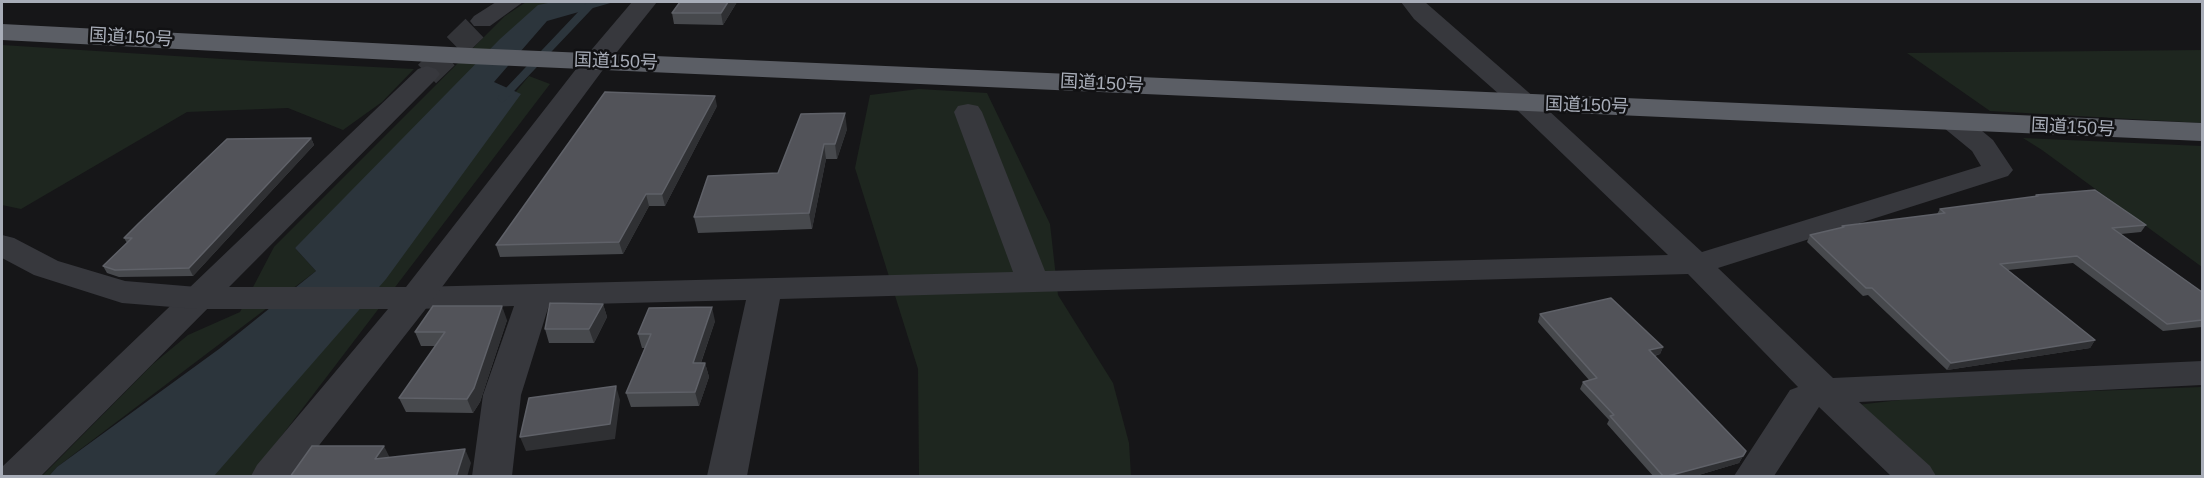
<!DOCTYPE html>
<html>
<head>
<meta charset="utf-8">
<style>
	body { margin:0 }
	#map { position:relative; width:2204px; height:478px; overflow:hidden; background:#161618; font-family:Arial,sans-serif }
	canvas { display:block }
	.frame { position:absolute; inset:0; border:3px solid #a8adb8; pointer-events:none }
</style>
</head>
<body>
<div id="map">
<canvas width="2204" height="478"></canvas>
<div class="frame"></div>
</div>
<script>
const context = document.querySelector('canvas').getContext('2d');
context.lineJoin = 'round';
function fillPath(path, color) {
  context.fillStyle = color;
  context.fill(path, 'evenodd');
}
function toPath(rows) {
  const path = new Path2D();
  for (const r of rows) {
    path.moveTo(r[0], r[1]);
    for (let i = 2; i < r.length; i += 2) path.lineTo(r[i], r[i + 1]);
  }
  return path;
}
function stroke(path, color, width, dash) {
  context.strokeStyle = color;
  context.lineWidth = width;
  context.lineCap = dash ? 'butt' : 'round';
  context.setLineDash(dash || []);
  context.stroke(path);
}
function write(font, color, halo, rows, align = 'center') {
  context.font = font + ' Arial,"Noto Sans JP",sans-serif';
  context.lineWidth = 5;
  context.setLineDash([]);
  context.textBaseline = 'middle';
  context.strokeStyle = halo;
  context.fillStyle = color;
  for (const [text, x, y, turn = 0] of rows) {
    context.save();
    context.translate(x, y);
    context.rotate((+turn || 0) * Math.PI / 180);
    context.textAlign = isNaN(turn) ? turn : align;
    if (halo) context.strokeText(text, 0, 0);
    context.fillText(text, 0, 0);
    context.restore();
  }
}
fillPath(toPath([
	[526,2,554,2,295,248,316,271,57,467,49,476,42,476,153,364,188,335,240,312,274,247,505,16],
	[2,45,254,61,414,69,382,102,343,130,288,108,187,112,21,209,2,205],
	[2202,50,2202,123,1990,111,1907,53],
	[529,76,550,84,251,476,195,476],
	[919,89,987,93,1050,224,1058,295,1113,383,1129,443,1131,476,919,476,918,369,855,168,870,95],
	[2023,138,2202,146,2202,267,2042,150],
	[2202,387,2202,476,1933,476,1857,405,1925,397]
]), '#1e261f');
fillPath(toPath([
	[553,2,614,2,547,21,494,82,521,94,386,279,214,476,49,476,57,467,219,349,316,271,295,248,500,39,538,5]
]), '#2c353c');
stroke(toPath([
	[502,98,593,2]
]), '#2c353c', 8);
stroke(toPath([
	[427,74,482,21]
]), '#333438', 26, [26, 14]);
fillPath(toPath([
	[496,2,523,2,490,26,474,26,470,21,474,16,496,2],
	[1401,2,1425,2,1535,98,1702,252,1981,166,1972,151,1944,128,1940,122,1944,116,1954,114,1964,116,1993,140,2013,170,2008,176,1718,268,1833,378,2202,361,2202,385,1859,402,1930,466,1936,476,1891,476,1819,407,1774,476,1734,476,1790,390,1798,387,1688,274,780,299,747,476,707,476,746,300,549,305,521,395,512,476,472,476,483,395,514,306,416,309,404,305,399,298,404,291,416,287,1013,272,954,112,958,106,968,104,978,106,982,112,1045,271,1668,255,1517,110,1414,19,1401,2],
	[427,66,436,69,440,74,436,79,41,476,2,476,3,466,418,69,427,66]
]), '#37383d');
fillPath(toPath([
	[632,2,657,2,605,67,428,306,295,476,251,476,257,465,388,309,197,309,122,303,34,275,2,258,2,235,14,238,58,261,125,281,197,287,406,287,587,55,632,2]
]), '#37383d');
fillPath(toPath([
	[2,24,470,48,2202,123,2202,141,470,64,2,40,2,24]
]), '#5b5e65');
fillPath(toPath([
	[737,2,723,25,674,24,672,13],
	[717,106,665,206,649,206,623,254,500,257,496,245],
	[847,129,837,159,826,159,812,229,698,233,694,217,778,173],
	[311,138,314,145,193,276,119,277,107,273,103,266,127,243,124,238],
	[2036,195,2146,225,2141,232,2121,234,2202,292,2202,327,2163,331,2073,263,2008,270,2095,340,2090,348,1947,370,1868,295,1863,296,1807,242,1810,235,1841,228,1842,226,1937,214,1940,209,2035,197],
	[603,304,607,317,594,343,549,343,545,329],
	[1540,314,1663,347,1660,354,1655,356,1746,451,1739,463,1692,477,1654,477,1607,424,1609,420,1580,389,1583,382,1589,380,1538,322],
	[507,320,480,402,473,413,406,412,399,398,435,346,421,346,415,332],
	[715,321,701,363,705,363,709,377,699,406,631,407,626,393,645,348,642,348,638,334]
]), '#47494d');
fillPath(toPath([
	[728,2,737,2,723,25,721,13],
	[715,96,717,106,665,206,662,194],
	[845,113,847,129,837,159,835,144],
	[311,138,314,145,193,276,189,268],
	[824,144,826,159,812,229,809,213],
	[646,194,649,206,623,254,619,242],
	[603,304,607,317,594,343,589,329],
	[502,306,507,320,480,402,473,413,467,399],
	[712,307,715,321,696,377,693,363],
	[2095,340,2090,348,1947,370,1951,363],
	[1663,347,1660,354,1647,357,1649,350],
	[705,363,709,377,699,406,695,392],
	[616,386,620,400,615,439,526,451,520,437],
	[384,446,391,460,375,459],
	[465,449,471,463,467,477,456,477],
	[1746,451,1739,463,1692,477,1667,477]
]), '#2f3033');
const building = toPath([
	[680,2,728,2,721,13,672,13,680,2],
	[605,92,715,96,662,194,646,194,619,242,496,245,605,92],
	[845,113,835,144,824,144,809,213,694,217,708,176,778,173,801,114,845,113],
	[311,138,189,268,115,270,103,266,132,238,124,238,139,223,227,139,311,138],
	[2095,190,2146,225,2112,228,2202,292,2202,320,2167,324,2077,256,2000,264,2095,340,1951,363,1872,288,1866,288,1810,235,1844,227,1842,226,1945,213,1940,209,2038,196,2036,195,2095,190],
	[1611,298,1663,347,1649,350,1746,451,1743,456,1664,477,1610,416,1614,415,1583,382,1597,378,1540,314,1611,298],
	[550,303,603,304,589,329,545,329,550,303],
	[433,306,502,306,474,388,467,399,399,398,445,332,415,332,433,306],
	[712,307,693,363,705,363,695,392,626,393,651,334,638,334,649,308,712,307],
	[616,386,610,424,520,437,529,398,616,386],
	[312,446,384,446,375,459,465,449,456,477,290,477,312,446]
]);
fillPath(building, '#525359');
stroke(building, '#5f6168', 1.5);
write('18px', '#a8adb8', '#111113', [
	["国道150号",131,38,3],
	["国道150号",616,62,2],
	["国道150号",1102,84,3],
	["国道150号",1587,106,2],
	["国道150号",2073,128,3]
]);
</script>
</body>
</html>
